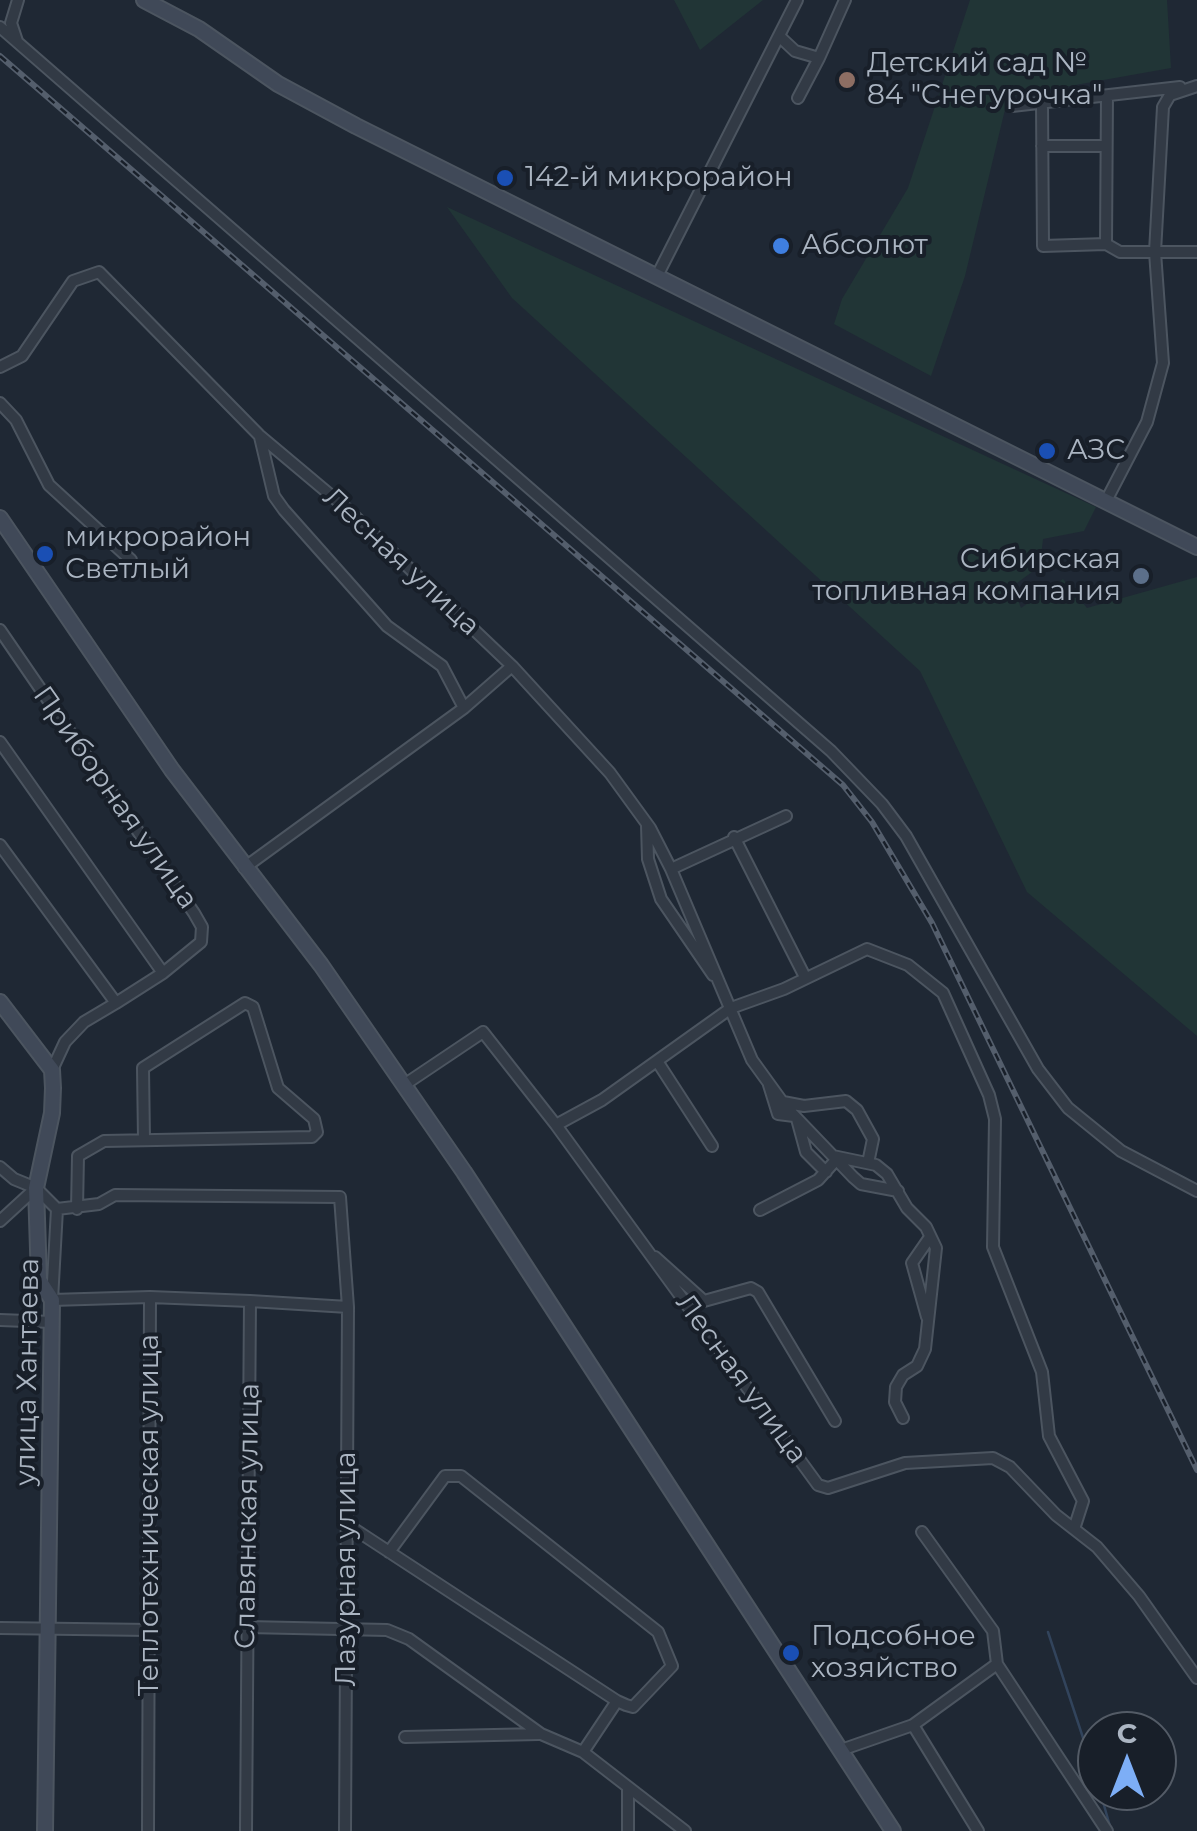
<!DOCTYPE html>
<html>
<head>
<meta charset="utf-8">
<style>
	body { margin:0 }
	#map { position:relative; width:1197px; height:1831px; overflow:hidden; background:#1f2834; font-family:Montserrat,sans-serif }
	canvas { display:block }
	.north { position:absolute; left:1077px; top:1711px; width:100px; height:100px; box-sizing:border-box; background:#181f29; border:2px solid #535b66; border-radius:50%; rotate:0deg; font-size:28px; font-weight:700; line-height:40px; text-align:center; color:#abb5c2 }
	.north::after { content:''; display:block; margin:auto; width:35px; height:45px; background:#7daef6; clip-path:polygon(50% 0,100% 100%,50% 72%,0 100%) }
</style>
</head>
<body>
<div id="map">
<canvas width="1197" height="1831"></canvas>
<div class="north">С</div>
</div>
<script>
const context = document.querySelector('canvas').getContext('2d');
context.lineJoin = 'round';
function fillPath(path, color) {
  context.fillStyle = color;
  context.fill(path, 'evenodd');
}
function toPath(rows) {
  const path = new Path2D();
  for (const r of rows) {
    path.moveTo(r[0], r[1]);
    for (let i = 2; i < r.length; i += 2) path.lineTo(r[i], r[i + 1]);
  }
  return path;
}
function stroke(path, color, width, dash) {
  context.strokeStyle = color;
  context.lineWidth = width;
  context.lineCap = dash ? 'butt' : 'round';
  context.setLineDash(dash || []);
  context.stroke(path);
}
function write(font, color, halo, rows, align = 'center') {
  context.font = font + ' Montserrat,sans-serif';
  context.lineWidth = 8;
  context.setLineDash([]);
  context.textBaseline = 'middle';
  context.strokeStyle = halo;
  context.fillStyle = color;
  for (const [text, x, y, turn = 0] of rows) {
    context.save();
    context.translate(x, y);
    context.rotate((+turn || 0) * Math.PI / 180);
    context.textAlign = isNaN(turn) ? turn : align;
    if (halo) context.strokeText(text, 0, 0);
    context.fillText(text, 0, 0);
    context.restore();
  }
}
fillPath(toPath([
	[674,0,763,0,700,50],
	[970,0,1167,0,1171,68,1008,97,965,276,931,376,834,324,842,299,908,188],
	[447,207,1096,507,1084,531,1043,539,1040,566,1013,586,1021,608,1063,579,1087,608,1197,577,1197,1036,1027,892,920,671,512,298]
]), '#213536');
stroke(toPath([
	[1048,1632,1097,1780],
	[1100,1791,1111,1830]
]), '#32445c', 2.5);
const street = toPath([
	[0,27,831,751,882,804,906,836,1038,1069,1068,1108,1121,1151,1197,1191],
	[779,36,795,51,819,58,845,0],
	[17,41,11,23,18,0],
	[798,98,819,58],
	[1042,103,1043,246,1106,244,1120,252,1197,252],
	[1012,106,1180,87],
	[1042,146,1106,146],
	[1106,244,1107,96],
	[657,276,797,0],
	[0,367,22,356,73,281,99,272,259,435,346,508,512,666,610,773,650,828,671,869,752,1060,786,1107,853,1177,861,1184,898,1191],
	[0,403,16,420,49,485,131,560],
	[260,437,274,496,284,510,387,626,442,666,464,708],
	[1106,501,1147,422,1163,363,1155,252,1163,107,1170,95,1197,86],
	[0,630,194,913,202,927,201,942,163,973,0,742],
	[647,825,648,859,661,899,713,975],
	[734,837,805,977],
	[0,845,116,1003,84,1022,65,1042,52,1070],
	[244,868,464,708,512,666],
	[671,869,786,816],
	[116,1003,163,973],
	[657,1061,712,1146],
	[404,1085,483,1032,556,1125,818,1485,828,1488,905,1463,993,1458,1010,1467,1056,1515,1097,1547,1139,1596,1197,1678],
	[769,1085,778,1114,794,1116],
	[783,1102,804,1106,846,1101,857,1110,873,1139,868,1163],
	[797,1119,806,1152,826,1172],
	[556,1125,602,1100,731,1008,784,989,867,949,908,965,943,993,989,1095,995,1119,993,1247,1042,1372,1049,1436,1083,1501,1074,1529],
	[833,1156,876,1165,887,1174,907,1208,926,1227,936,1248,925,1349,917,1366,903,1375,896,1387,895,1402,903,1418],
	[0,1167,14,1179,36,1188,57,1209,52,1300,150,1297,148,1831],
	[57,1209,99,1204,115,1195,340,1197,348,1307],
	[77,1209,78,1156,104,1141,312,1137,317,1132,314,1119,278,1088,253,1007,245,1003,143,1068,144,1140],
	[760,1210,818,1180,836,1160],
	[0,1221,36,1188],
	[655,1257,704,1301,751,1288,758,1292,835,1421],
	[150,1297,250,1301,246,1831],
	[250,1301,348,1307,345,1831],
	[927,1317,912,1263,930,1237],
	[0,1320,52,1322],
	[348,1525,617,1701,626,1705,633,1707,672,1666,658,1632,461,1476,445,1476,389,1552],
	[922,1532,993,1631,997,1664,1107,1831],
	[247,1627,387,1630,409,1639,541,1734,583,1752,685,1831],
	[0,1628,150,1630],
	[913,1725,997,1664],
	[405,1737,539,1734],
	[841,1750,913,1725,978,1831],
	[583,1752,617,1701],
	[628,1790,628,1831]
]);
const secondary = toPath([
	[144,0,199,29,278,84,356,126,1197,547],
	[0,518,172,770,321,965,464,1172,893,1831],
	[0,1002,52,1070,53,1088,52,1113,36,1188,39,1280,52,1300,45,1831]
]);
stroke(street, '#4c5560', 14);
stroke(secondary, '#4c5560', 18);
stroke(street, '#323a45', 10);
stroke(secondary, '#404958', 14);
const rail = toPath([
	[0,56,843,785,872,822,932,923,1197,1470]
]);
stroke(rail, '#545e6c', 6);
stroke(rail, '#181f29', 2.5, [8]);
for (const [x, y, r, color] of [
	[847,80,10,"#8d6e63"],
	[505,178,10,"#1a4fb4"],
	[781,246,10,"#3f7fe0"],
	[1047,451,10,"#1a4fb4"],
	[45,554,10,"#1a4fb4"],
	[1141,576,10,"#5c6f8a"],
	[791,1653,10,"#1a4fb4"]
]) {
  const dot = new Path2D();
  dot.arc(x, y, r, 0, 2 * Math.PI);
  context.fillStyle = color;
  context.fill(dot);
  stroke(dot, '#181f29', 4);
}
write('28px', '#abb5c2', '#181f29', [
	["Детский сад №",867,64],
	["84 \"Снегурочка\"",867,96],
	["142-й микрорайон",525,178],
	["Абсолют",801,246],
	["АЗС",1067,451],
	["микрорайон",65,538],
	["Светлый",65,570],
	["Сибирская",1121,560,"right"],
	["топливная компания",1121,592,"right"],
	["Подсобное",811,1637],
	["хозяйство",811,1669]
], 'left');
write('28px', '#abb5c2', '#181f29', [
	["Лесная улица",401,562,43],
	["Приборная улица",115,798,55],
	["улица Хантаева",28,1372,-89],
	["Лесная улица",741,1379,54],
	["Теплотехническая улица",150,1515,-90],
	["Славянская улица",248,1516,-89],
	["Лазурная улица",347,1569,-90]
]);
</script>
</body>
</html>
